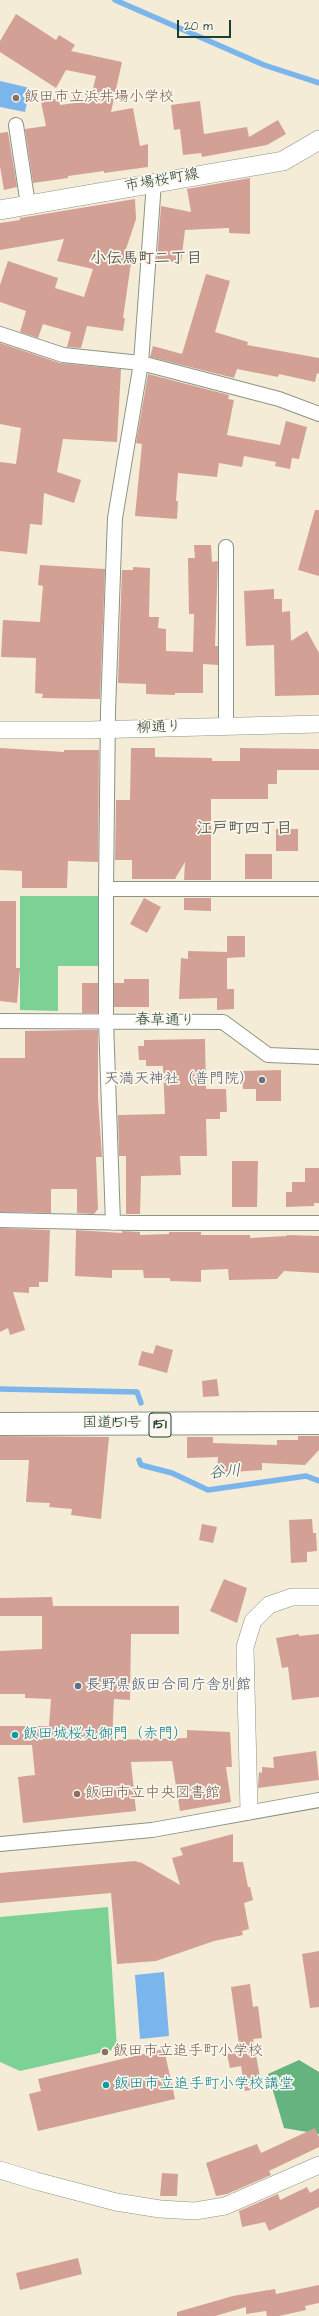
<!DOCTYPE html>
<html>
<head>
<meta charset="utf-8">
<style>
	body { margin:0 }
	#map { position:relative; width:319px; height:2316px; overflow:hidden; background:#f4ecd7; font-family:"Architects Daughter",sans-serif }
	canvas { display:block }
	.scale { position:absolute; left:177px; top:20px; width:54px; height:18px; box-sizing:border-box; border:2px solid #1f3d34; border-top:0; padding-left:5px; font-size:12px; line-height:14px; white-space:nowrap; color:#1f3d34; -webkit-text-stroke:3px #fbf7ec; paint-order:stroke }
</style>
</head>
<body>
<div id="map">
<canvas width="319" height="2316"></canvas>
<div class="scale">20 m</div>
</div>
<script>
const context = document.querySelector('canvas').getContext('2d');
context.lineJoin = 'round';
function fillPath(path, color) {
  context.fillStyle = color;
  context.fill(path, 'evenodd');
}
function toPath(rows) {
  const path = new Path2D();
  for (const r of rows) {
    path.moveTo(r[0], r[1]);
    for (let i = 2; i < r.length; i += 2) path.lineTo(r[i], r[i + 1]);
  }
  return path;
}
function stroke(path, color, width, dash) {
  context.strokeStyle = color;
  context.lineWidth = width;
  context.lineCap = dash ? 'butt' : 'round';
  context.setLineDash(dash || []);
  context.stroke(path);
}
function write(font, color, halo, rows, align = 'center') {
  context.font = font + ' "Architects Daughter","Klee One",sans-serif';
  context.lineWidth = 3.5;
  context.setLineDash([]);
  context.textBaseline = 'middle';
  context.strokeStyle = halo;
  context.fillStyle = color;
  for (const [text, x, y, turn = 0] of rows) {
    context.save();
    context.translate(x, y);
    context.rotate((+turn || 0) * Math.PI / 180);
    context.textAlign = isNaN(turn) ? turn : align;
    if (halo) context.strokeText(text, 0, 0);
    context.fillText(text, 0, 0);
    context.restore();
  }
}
fillPath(toPath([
	[20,896,99,896,99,966,58,966,58,1011,20,1010],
	[108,1907,117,2049,20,2071,0,2062,0,1917]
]), '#7cd194');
fillPath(toPath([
	[299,2060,319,2072,319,2134,284,2128,268,2074]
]), '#65b37e');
fillPath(toPath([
	[0,81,30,88,25,112,0,107],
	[164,1972,169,2036,140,2039,135,1975]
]), '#7ab5eb');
stroke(toPath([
	[115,0,264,65,319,83],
	[0,1389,137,1392,141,1403],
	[139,1460,141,1465,172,1473,208,1490,306,1476,319,1481]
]), '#7ab5eb', 5.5);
fillPath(toPath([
	[16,14,56,40,59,35,75,45,71,51,122,62,111,112,133,108,140,146,148,144,148,167,104,173,104,171,68,176,68,178,33,183,25,129,46,126,41,102,59,98,60,105,90,101,96,76,66,70,56,88,0,52,0,41],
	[200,101,204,134,247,127,249,137,278,120,286,134,267,145,202,157,201,153,183,155,180,129,174,130,171,105],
	[8,132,17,187,4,190,0,166,0,133],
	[250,178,250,234,229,233,229,228,185,230,181,263,157,260,161,206,191,212,187,189],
	[135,199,136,219,124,255,132,256,123,318,125,318,123,331,87,326,81,348,67,347,71,332,43,324,38,338,20,332,26,311,0,302,0,285,8,261,58,278,55,288,84,297,93,269,57,261,64,239,0,250,0,223,20,220,20,218],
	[206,274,230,281,215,332,248,342,247,345,319,358,319,374,317,373,315,382,279,374,278,377,237,369,234,378,150,357,153,346,182,354],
	[0,343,60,363,121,369,117,442,63,439,57,472,81,480,74,503,44,493,42,525,30,524,27,554,0,551,0,462,16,464,21,428,0,424],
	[148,374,229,395,228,399,234,400,227,435,280,445,286,421,307,427,299,459,292,458,290,469,275,466,276,462,244,456,242,467,219,463,217,477,178,473,176,501,178,501,177,519,135,516,142,444,136,443],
	[315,510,319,510,319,576,298,570],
	[194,545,211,545,212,562,218,561,215,646,218,646,218,665,203,664,203,693,175,693,175,695,146,694,146,684,118,683,122,570,133,570,133,567,150,568,149,617,159,617,158,628,166,629,166,651,193,652,194,614,189,614,188,558,195,558],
	[40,565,105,569,100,699,42,698,43,694,35,693,36,658,1,657,3,620,40,622,43,586,38,585],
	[274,589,274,599,282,599,282,612,290,611,291,641,307,631,319,653,319,695,275,696,274,645,246,646,244,591],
	[0,748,64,752,64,750,99,750,98,862,68,861,67,888,22,888,22,871,0,870],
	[131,748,155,748,155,757,212,758,212,761,240,761,240,748,319,749,319,770,277,770,277,784,268,784,268,799,211,799,211,880,184,880,185,862,175,879,132,879,132,860,115,860,116,800,130,800],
	[276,829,298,829,298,851,276,851],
	[245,854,272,854,272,879,245,879],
	[144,898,161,907,147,933,130,924],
	[184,898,211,898,211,911,184,910],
	[0,901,16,901,16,968,20,968,17,1003,0,1001],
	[227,936,245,936,245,957,227,958,227,989,234,989,234,1009,217,1010,217,998,179,999,181,958,188,959,188,951,227,952],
	[124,979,149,979,149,1007,114,1007,114,983,124,983],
	[82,983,98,983,98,1013,82,1013],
	[82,1030,98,1030,98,1098,102,1157,96,1157,98,1209,94,1214,77,1213,77,1189,51,1189,51,1213,0,1212,0,1058,25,1058,25,1031],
	[205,1039,206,1089,226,1089,227,1112,220,1112,220,1119,206,1119,207,1156,180,1156,181,1175,141,1176,140,1214,126,1214,126,1156,119,1156,118,1115,165,1114,163,1066,146,1066,146,1060,139,1060,138,1046,144,1046,144,1040],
	[281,1070,281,1101,256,1101,256,1089,243,1089,242,1071],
	[232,1161,258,1161,257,1207,232,1207],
	[305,1168,319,1168,319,1203,314,1203,314,1206,286,1207,286,1192,292,1192,292,1182,305,1182],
	[0,1228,50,1230,48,1282,39,1282,39,1287,29,1287,29,1293,13,1292,25,1330,10,1335,8,1328,0,1332],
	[76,1230,122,1233,122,1231,140,1232,140,1235,169,1234,169,1232,201,1232,201,1235,250,1235,250,1238,286,1236,287,1235,319,1236,319,1273,284,1271,277,1279,229,1280,228,1269,201,1270,201,1282,170,1281,170,1278,144,1278,143,1270,112,1270,112,1278,75,1276],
	[156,1345,173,1350,167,1373,138,1365,142,1351,153,1354],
	[217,1379,219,1396,203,1397,202,1381],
	[0,1436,109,1437,101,1519,71,1515,72,1509,49,1507,50,1503,26,1502,29,1460,0,1460],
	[298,1436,319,1436,319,1450,305,1465,262,1463,262,1470,217,1473,218,1457,187,1458,187,1437,213,1437,213,1443,277,1445,277,1440,298,1440],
	[312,1519,313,1533,316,1533,317,1551,307,1552,307,1562,291,1563,289,1520],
	[202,1524,217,1527,213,1543,199,1540],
	[224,1579,247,1588,237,1623,210,1611],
	[52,1597,53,1606,179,1606,179,1634,131,1634,130,1700,114,1699,112,1740,187,1738,187,1730,230,1732,232,1767,226,1767,231,1802,180,1811,172,1761,131,1762,136,1811,23,1823,18,1777,35,1775,32,1745,0,1745,0,1726,49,1726,51,1699,25,1698,25,1694,0,1694,0,1651,42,1649,42,1616,0,1616,0,1598],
	[299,1634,299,1636,319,1634,319,1697,292,1700,288,1667,282,1668,276,1638],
	[316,1751,319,1780,258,1788,259,1772,262,1773,262,1767,274,1768,273,1757],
	[233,1834,233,1862,243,1862,248,1887,250,1887,253,1900,244,1903,249,1929,242,1931,243,1935,214,1941,156,1961,117,1964,111,1893,0,1903,0,1873,135,1861,142,1863,180,1885,172,1858,183,1855,180,1848],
	[319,1951,319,2007,310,2008,302,1954],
	[250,1984,253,2007,258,2006,262,2038,253,2039,262,2088,245,2091,241,2066,230,2068,227,2054,240,2052,231,1987],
	[164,2049,175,2099,38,2131,29,2094,41,2091,38,2079],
	[315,2128,319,2137,319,2147,269,2171,271,2175,227,2194,216,2196,206,2163,257,2144,261,2153],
	[162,2173,178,2174,177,2196,160,2196],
	[307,2187,310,2193,319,2188,319,2207,269,2231,265,2222,242,2227,239,2211,278,2194,280,2200],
	[78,2258,82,2274,20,2290,16,2273],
	[319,2285,319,2303,305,2306,306,2310,279,2316,267,2316,266,2311,246,2314,246,2307,215,2316,177,2316,177,2312,233,2296,275,2289,276,2294]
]), '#d3a095');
const minor = toPath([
	[16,125,28,205],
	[0,334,63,355,141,363,279,399,319,414],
	[226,547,226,726],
	[106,889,319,889],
	[0,1021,223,1022,268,1055,319,1057],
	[0,1220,133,1223,319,1223],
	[113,1223,106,1021,106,889,108,711,115,518,141,363,154,182],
	[0,1844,152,1830,319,1800]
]);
const tertiary = toPath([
	[0,730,89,730,319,724],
	[249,1811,245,1647,253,1621,269,1605,292,1597,319,1597],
	[0,2170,36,2181,116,2202,160,2209,195,2211,225,2206,319,2165]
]);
const secondary = toPath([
	[0,210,283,161,319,140]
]);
const trunk = toPath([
	[0,1424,319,1423]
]);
stroke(minor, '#8a9486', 16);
stroke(tertiary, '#8a9486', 18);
stroke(secondary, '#8a9486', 20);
stroke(trunk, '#8a9486', 24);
stroke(minor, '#fff', 14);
stroke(tertiary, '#fff', 17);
stroke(secondary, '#fff', 19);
stroke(trunk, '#fff', 22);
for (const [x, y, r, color] of [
	[16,98,4,"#8d6e63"],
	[262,1080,4,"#6b7280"],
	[78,1686,4,"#5c6f8a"],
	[15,1735,4,"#0f9aa8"],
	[77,1794,4,"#8d6e63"],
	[105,2052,4,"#8d6e63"],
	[106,2085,4,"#0f9aa8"]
]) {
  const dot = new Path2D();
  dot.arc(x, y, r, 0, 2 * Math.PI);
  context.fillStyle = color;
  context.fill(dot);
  stroke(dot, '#fbf7ec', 1.5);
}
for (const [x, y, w] of [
	[160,1425,22]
]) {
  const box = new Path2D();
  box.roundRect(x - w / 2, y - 12, w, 24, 3);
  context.fillStyle = '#fbf7ec';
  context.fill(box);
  stroke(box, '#1f3d34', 1);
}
write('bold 14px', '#1f3d34', null, [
	["151",160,1425]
]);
write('15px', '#785e54', '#fbf7ec', [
	["飯田市立浜井場小学校",24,98],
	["飯田市立中央図書館",85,1794],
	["飯田市立追手町小学校",113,2052]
], 'left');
write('15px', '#1f3d34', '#fbf7ec', [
	["市場桜町線",162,181,-10],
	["柳通り",159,728,-2],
	["春草通り",165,1021,1],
	["国道151号",112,1424]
]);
write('15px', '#5b616d', '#fbf7ec', [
	["天満天神社（普門院）",254,1080]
], 'right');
write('15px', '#4e5e75', '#fbf7ec', [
	["長野県飯田合同庁舎別館",86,1686]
], 'left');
write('15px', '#0d838f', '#fbf7ec', [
	["飯田城桜丸御門（赤門）",23,1735],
	["飯田市立追手町小学校講堂",114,2085]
], 'left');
write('bold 16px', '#5e6056', '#fbf7ec', [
	["小伝馬町二丁目",146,260],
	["江戸町四丁目",244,830]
]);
write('italic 16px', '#365b62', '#fbf7ec', [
	["谷川",225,1473,-4]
]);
</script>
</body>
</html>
